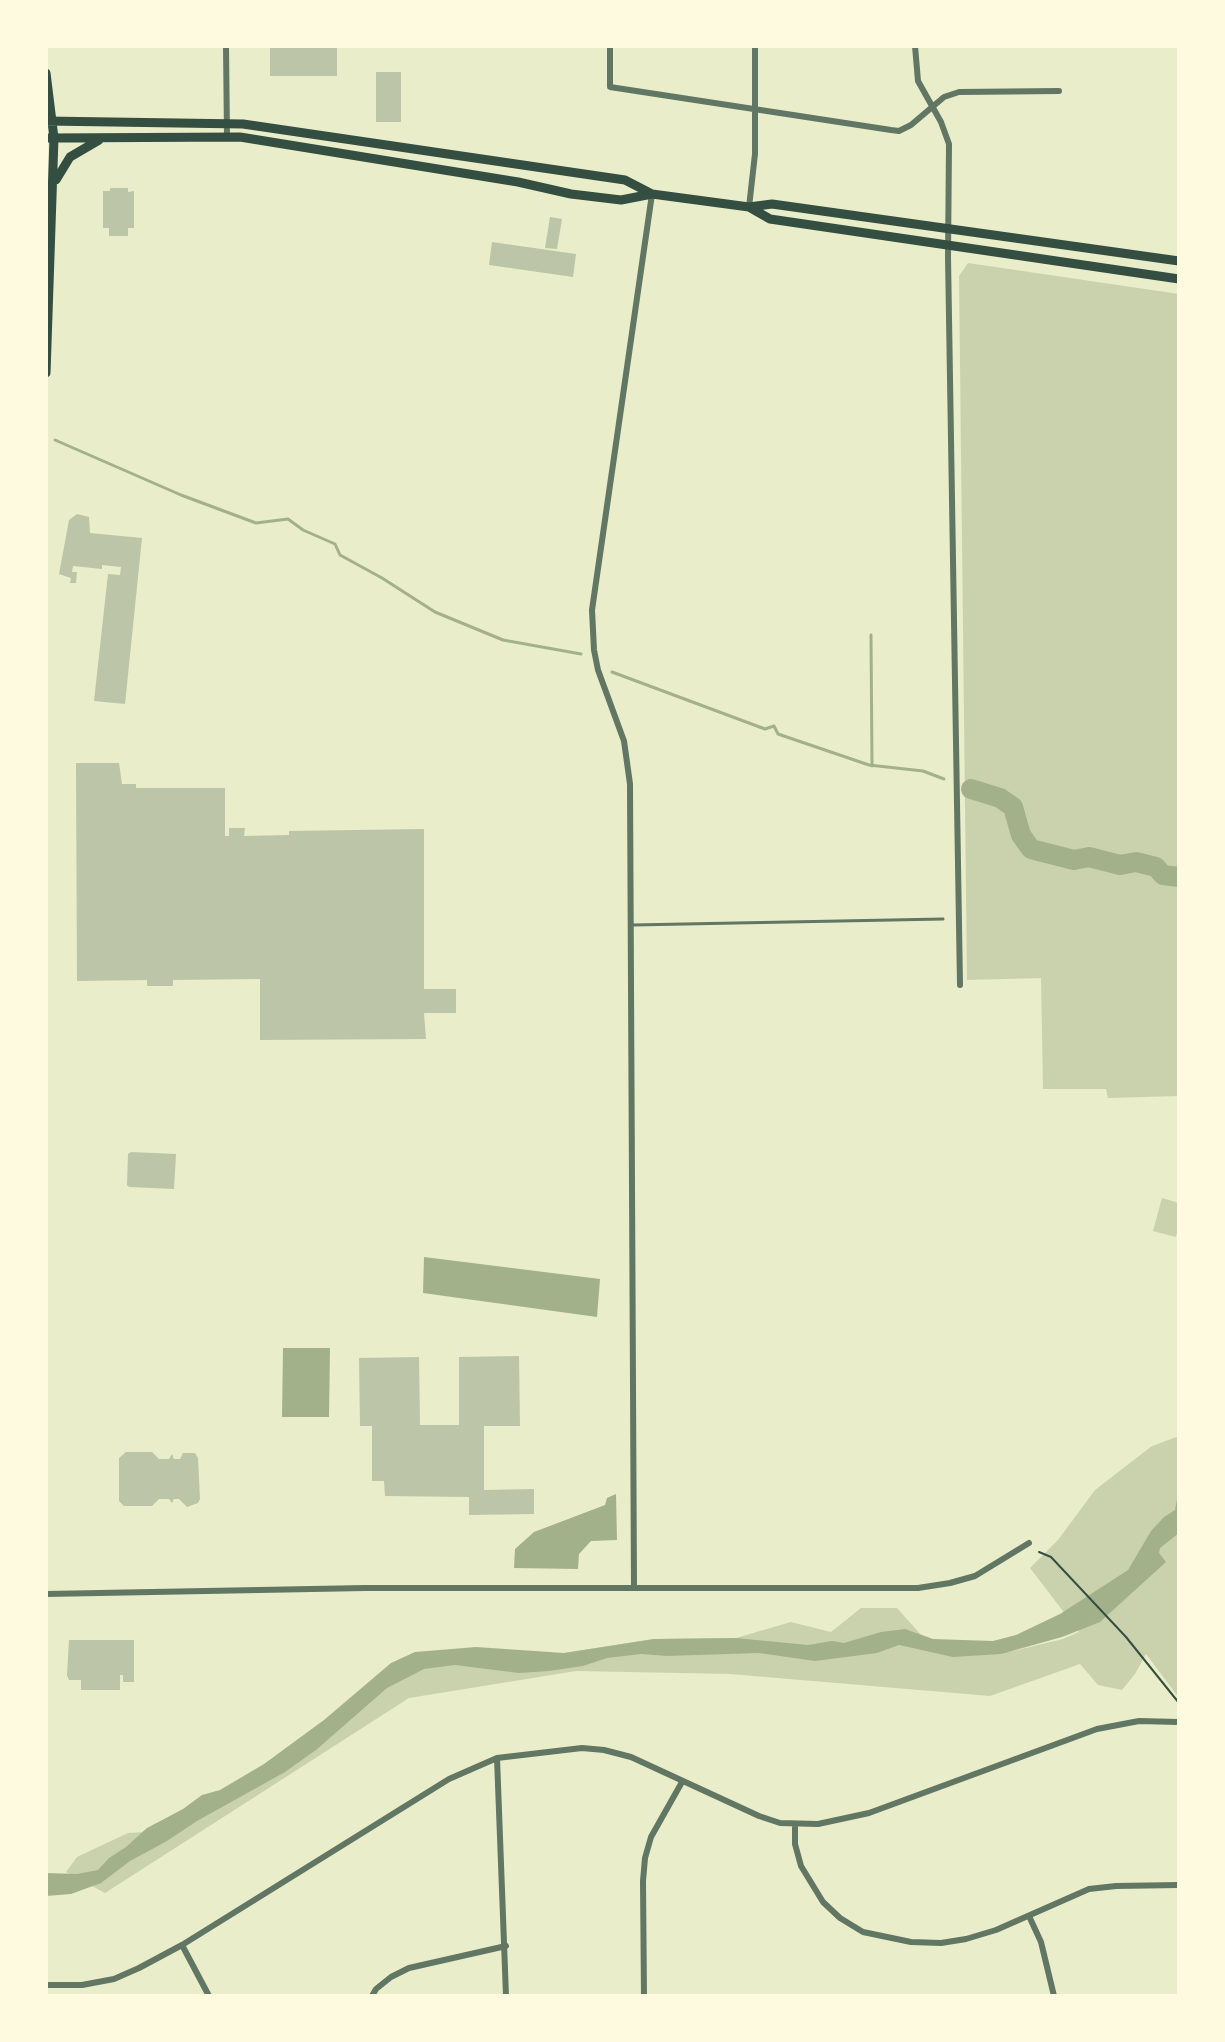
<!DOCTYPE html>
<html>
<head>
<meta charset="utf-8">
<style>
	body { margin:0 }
	#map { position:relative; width:1225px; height:2042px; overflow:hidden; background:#e9edc9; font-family:Ubuntu,sans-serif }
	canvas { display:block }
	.frame { position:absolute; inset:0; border:48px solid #fefae0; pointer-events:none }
</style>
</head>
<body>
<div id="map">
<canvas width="1225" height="2042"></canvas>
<div class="frame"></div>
</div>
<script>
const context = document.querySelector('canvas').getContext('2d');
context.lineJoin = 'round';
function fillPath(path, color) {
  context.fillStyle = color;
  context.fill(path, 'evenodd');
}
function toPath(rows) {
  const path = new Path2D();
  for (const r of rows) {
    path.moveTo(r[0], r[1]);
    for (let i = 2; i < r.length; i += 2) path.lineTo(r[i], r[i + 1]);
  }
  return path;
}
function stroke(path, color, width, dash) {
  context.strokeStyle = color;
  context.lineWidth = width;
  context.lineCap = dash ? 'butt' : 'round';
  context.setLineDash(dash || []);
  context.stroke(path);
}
fillPath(toPath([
	[968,263,1179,294,1179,1096,1108,1098,1106,1089,1043,1089,1041,978,967,980,959,276],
	[1162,1198,1179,1203,1179,1225,1176,1237,1153,1231],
	[1179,1436,1179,1698,1146,1654,1135,1674,1122,1690,1098,1685,1080,1664,990,1696,730,1674,576,1671,409,1698,105,1893,66,1872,77,1857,128,1833,145,1832,239,1782,320,1729,408,1656,564,1653,654,1639,736,1638,791,1622,831,1632,861,1608,897,1608,923,1637,956,1652,1013,1651,1063,1639,1079,1632,1030,1568,1058,1540,1095,1490,1152,1446]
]), '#cad2ad');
fillPath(toPath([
	[424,1257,600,1279,597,1317,423,1293],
	[283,1348,330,1348,329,1417,282,1417],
	[1179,1488,1179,1533,1160,1548,1159,1553,1166,1562,1100,1622,1062,1637,1001,1654,953,1657,899,1645,877,1653,815,1661,759,1653,667,1656,641,1654,607,1658,583,1666,549,1671,519,1673,455,1665,424,1669,387,1688,316,1750,285,1772,197,1821,167,1841,130,1861,101,1883,71,1894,46,1896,46,1873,77,1874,98,1870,109,1858,126,1847,147,1828,183,1809,202,1795,220,1790,264,1764,324,1720,391,1663,415,1652,476,1647,564,1653,654,1639,736,1638,808,1645,832,1641,844,1643,881,1632,905,1629,933,1639,993,1641,1016,1635,1060,1614,1128,1570,1151,1531,1164,1517,1175,1510],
	[616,1494,617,1540,591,1541,579,1554,578,1569,514,1568,515,1549,534,1532,605,1505,607,1498]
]), '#a3b18a');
stroke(toPath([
	[55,440,181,495,256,523,288,519,303,530,335,544,340,555,382,578,435,612,503,640,581,654],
	[871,635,872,766],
	[612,672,765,729,774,726,778,734,869,765,923,771,944,779]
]), '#a3b18a', 3);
stroke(toPath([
	[971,789,1000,798,1013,807,1021,835,1031,849,1074,860,1089,857,1120,865,1136,862,1156,867,1163,875,1179,877]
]), '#a3b18a', 20);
fillPath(toPath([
	[270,46,337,46,337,76,270,76],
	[376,72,401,72,401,122,376,122],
	[110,188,128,188,128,192,134,191,134,228,128,228,128,236,109,236,109,228,103,228,103,191,110,191],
	[550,217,562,219,557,249,545,248],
	[492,242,576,254,573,277,489,265],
	[77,514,89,517,90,533,142,538,125,704,94,701,108,574,120,575,121,567,102,565,102,569,73,566,72,572,77,572,76,583,70,583,71,578,59,574,69,520],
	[76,763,119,763,122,784,136,784,136,788,225,788,225,836,229,836,229,828,245,828,244,836,289,835,289,831,424,829,424,989,456,989,456,1013,424,1013,426,1039,260,1040,260,979,173,980,173,986,147,986,147,980,77,981],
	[131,1152,176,1154,174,1189,129,1187,127,1185,128,1154],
	[519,1356,520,1426,484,1426,484,1490,534,1489,534,1514,469,1515,469,1497,385,1496,384,1481,372,1481,372,1426,360,1426,359,1358,419,1357,420,1425,459,1425,459,1357],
	[126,1452,152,1452,159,1459,169,1459,172,1454,174,1459,180,1459,183,1453,195,1453,198,1458,200,1499,198,1503,187,1507,179,1499,174,1499,172,1503,169,1499,159,1499,152,1506,124,1506,119,1501,119,1458],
	[69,1640,134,1640,134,1682,123,1682,123,1675,120,1675,120,1690,81,1690,81,1680,69,1680,67,1675]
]), '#bcc5a7');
stroke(toPath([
	[1039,1552,1051,1557,1126,1637,1179,1703]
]), '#344e41', 2);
stroke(toPath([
	[633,925,943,919]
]), '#617663', 3);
stroke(toPath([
	[226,46,227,137],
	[610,46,610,87,891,130,899,131,911,125,944,97,959,92,1059,91],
	[915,46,918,81,941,122,949,144,948,257,960,985],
	[749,207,755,154,755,46],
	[634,1587,630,784,624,741,598,670,594,650,592,610,652,194],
	[46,1594,365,1588,918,1588,950,1583,975,1576,1029,1543],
	[497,1758,506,1996],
	[795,1824,795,1844,801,1866,823,1902,840,1918,863,1932,911,1942,941,1943,966,1939,996,1930,1089,1889,1116,1886,1179,1885],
	[1029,1916,1041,1942,1054,1996],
	[182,1945,209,1996],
	[46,1985,82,1985,114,1979,139,1968,182,1945,449,1779,497,1758,582,1748,604,1750,631,1757,759,1816,780,1823,818,1824,869,1813,1097,1729,1139,1721,1179,1722],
	[372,1996,376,1989,391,1977,409,1968,506,1946],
	[644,1996,643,1881,645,1858,651,1837,682,1782]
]), '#617663', 6);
stroke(toPath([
	[46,73,54,138,46,373],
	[46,121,243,124,625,180,652,194],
	[46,138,240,137,518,182,571,194,621,200,652,194,749,207,772,204,1179,261],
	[56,180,70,157,99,140],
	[749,207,770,219,1179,279]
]), '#344e41', 9);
</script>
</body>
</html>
